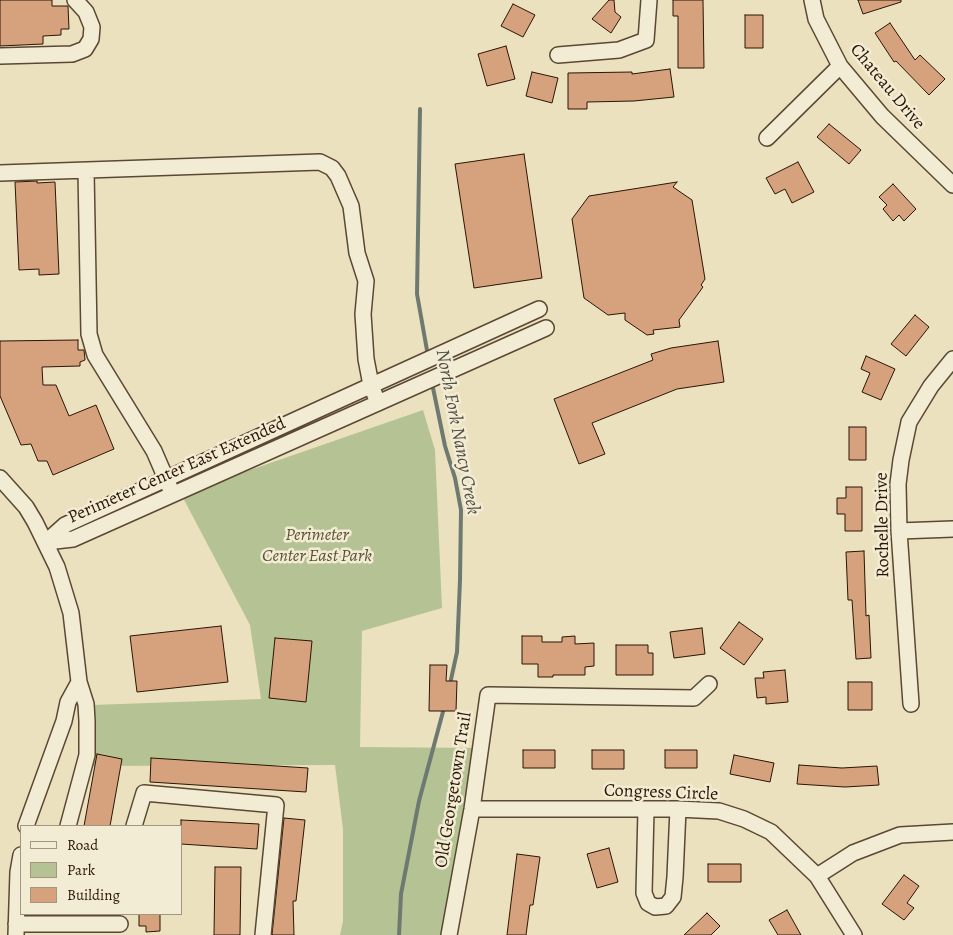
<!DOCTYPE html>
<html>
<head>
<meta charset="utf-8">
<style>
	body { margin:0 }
	#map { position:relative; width:953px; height:935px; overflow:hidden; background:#ece1bf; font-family:Alegreya,serif }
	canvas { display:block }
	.legend { position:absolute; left:20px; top:825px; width:162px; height:90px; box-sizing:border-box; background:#f3ecd5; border:1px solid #a39681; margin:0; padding:6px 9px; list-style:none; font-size:15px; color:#2a1504 }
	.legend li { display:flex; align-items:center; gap:10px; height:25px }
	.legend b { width:25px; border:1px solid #a39681 }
</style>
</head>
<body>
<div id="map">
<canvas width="953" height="935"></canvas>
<ul class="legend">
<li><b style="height:6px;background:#f3ecd5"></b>Road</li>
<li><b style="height:14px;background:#b5c394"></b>Park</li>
<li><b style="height:14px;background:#d6a17d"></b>Building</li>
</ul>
</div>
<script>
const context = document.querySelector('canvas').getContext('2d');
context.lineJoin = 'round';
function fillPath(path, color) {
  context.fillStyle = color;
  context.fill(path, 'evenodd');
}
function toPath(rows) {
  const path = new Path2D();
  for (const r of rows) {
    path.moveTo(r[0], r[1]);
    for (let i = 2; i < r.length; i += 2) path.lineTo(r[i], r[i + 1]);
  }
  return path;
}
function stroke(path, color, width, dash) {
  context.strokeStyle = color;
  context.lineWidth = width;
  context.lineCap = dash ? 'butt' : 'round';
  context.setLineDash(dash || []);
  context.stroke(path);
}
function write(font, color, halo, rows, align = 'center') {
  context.font = font + ' Alegreya,serif';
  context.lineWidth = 5;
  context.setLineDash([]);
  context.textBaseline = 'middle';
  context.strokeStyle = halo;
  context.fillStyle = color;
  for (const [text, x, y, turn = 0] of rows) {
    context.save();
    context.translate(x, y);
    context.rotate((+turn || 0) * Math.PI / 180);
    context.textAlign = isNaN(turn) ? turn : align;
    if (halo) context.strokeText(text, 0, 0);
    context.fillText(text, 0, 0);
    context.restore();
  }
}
fillPath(toPath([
	[423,410,435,450,442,608,362,631,360,747,478,748,454,935,340,935,343,921,343,829,335,765,84,766,92,705,261,699,250,625,181,494]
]), '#b5c394');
stroke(toPath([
	[420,109,417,294,428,356],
	[432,383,445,446,455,478,461,510,460,580,457,652,450,684],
	[399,935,401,894,419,801,444,708]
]), '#6e7971', 4);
const building = toPath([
	[0,0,52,0,52,6,68,6,69,29,61,29,61,35,43,36,43,44,0,46,0,0],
	[609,0,614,0,615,12,621,17,611,33,592,19,609,0],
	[673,0,703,0,704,68,678,68,678,16,673,16,673,0],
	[858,0,901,0,901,2,863,14,858,0],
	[513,4,535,15,523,37,501,26,513,4],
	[745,15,763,15,763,48,745,48,745,15],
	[890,23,915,60,920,55,945,79,929,95,896,61,894,62,875,33,890,23],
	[506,46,515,79,487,86,478,54,506,46],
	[670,69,674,97,634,101,587,102,587,109,568,109,568,73,632,72,632,74,670,69],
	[532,72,558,78,552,103,526,96,532,72],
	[829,124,861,150,849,164,817,137,829,124],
	[524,154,542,278,474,288,455,164,524,154],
	[798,162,814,192,792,203,785,189,775,194,766,178,798,162],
	[37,181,37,183,55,182,59,274,39,275,39,269,19,270,15,182,37,181],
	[677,182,673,187,692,200,705,279,701,285,703,287,679,320,680,327,653,330,654,334,647,335,625,320,625,313,608,315,584,298,572,219,589,196,677,182],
	[893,184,916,209,904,221,899,215,893,221,883,209,887,205,879,197,893,184],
	[915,315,929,327,906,356,891,344,915,315],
	[78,340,78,350,84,350,85,360,80,362,80,366,42,367,43,385,56,385,69,416,96,405,114,449,53,475,47,461,38,461,31,444,21,445,0,396,0,341,78,340],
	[718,341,724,382,677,389,592,423,605,454,579,464,554,399,653,360,651,354,671,348,718,341],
	[866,356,895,369,881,400,862,392,870,373,861,369,866,356],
	[849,427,866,427,866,460,849,460,849,427],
	[846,487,862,487,862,531,845,531,845,514,837,514,837,498,846,498,846,487],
	[864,551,866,616,869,615,871,658,856,659,852,600,848,600,846,552,864,551],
	[739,622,763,639,744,665,720,648,739,622],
	[221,626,228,682,137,692,130,636,221,626],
	[702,628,705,654,674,658,670,632,702,628],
	[522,636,542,636,542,642,562,642,562,637,575,636,575,644,594,643,594,666,585,667,585,675,553,675,553,677,538,677,538,664,522,664,522,636],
	[275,638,312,641,306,702,269,698,275,638],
	[616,645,648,645,648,653,653,653,653,675,616,675,616,645],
	[430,665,447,665,446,681,457,681,456,711,429,711,430,665],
	[785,670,788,702,766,704,766,697,757,698,755,678,764,678,763,672,785,670],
	[848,682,872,682,872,710,848,710,848,682],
	[523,750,555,750,555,768,523,768,523,750],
	[592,750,624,750,624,769,592,769,592,750],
	[665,750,697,750,697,768,665,768,665,750],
	[97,754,122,759,110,826,84,826,97,754],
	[734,755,774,763,770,782,730,774,734,755],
	[151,758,308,768,306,792,150,782,151,758],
	[799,765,842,768,877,766,879,785,845,787,797,784,799,765],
	[284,818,305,820,296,901,293,901,294,935,272,935,284,818],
	[181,820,259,824,257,849,181,844,181,820],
	[609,848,618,882,597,888,587,854,609,848],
	[517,854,540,857,533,905,530,905,526,935,507,935,517,854],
	[708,864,741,864,741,882,708,882,708,864],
	[215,867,241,867,240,935,214,935,215,867],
	[904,875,919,886,907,903,914,908,904,920,882,904,904,875],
	[787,910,801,935,778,935,769,920,787,910],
	[707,913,720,926,711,935,684,935,707,913],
	[139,914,160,914,160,931,146,932,146,926,139,926,139,914]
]);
fillPath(building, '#d6a17d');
stroke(building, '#2a1504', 1);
const minor = toPath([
	[812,0,816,19,840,66,882,116,953,185],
	[558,55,619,50,646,40,649,0],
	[0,56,72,54,85,49,91,39,92,27,86,12,75,0],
	[767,138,840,66],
	[86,171,89,334,95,355,154,451,170,488],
	[0,173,320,162,332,168,338,176,351,206,357,253,366,281,363,314,366,359,371,385,378,403],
	[0,478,26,507,35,522,57,567,71,613,79,682,86,704,87,721,87,755,68,826],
	[899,531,953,529],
	[46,542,65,525,539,309],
	[46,542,73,539,546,328],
	[911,704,899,531,898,484,901,460,909,422,931,386,953,359],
	[472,809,678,809,719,811,744,819,771,832,817,876,854,935],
	[646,810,644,893,648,903,655,907,666,906,673,897,675,877,678,809],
	[26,826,64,721,68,702,79,682],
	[134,826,144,793,276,805,263,935],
	[817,876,853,853,900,835,953,832],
	[16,924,120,924],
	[16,935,18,872,21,855],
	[449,935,472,809,488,695,694,698,709,684]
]);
stroke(minor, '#5a4833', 18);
stroke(minor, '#f3ecd5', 15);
write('18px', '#2a1504', '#f3ecd5', [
	["Chateau Drive",887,87,50],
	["Perimeter Center East Extended",177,471,-24],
	["Rochelle Drive",883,525,-91],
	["Old Georgetown Trail",454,790,-81],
	["Congress Circle",661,793,2]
]);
write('italic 18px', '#5b5236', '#f3ecd5', [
	["Perimeter",317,536],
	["Center East Park",317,557]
]);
write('italic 19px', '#524f44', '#f3ecd5', [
	["North Fork Nancy Creek",457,432,79]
]);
</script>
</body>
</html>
